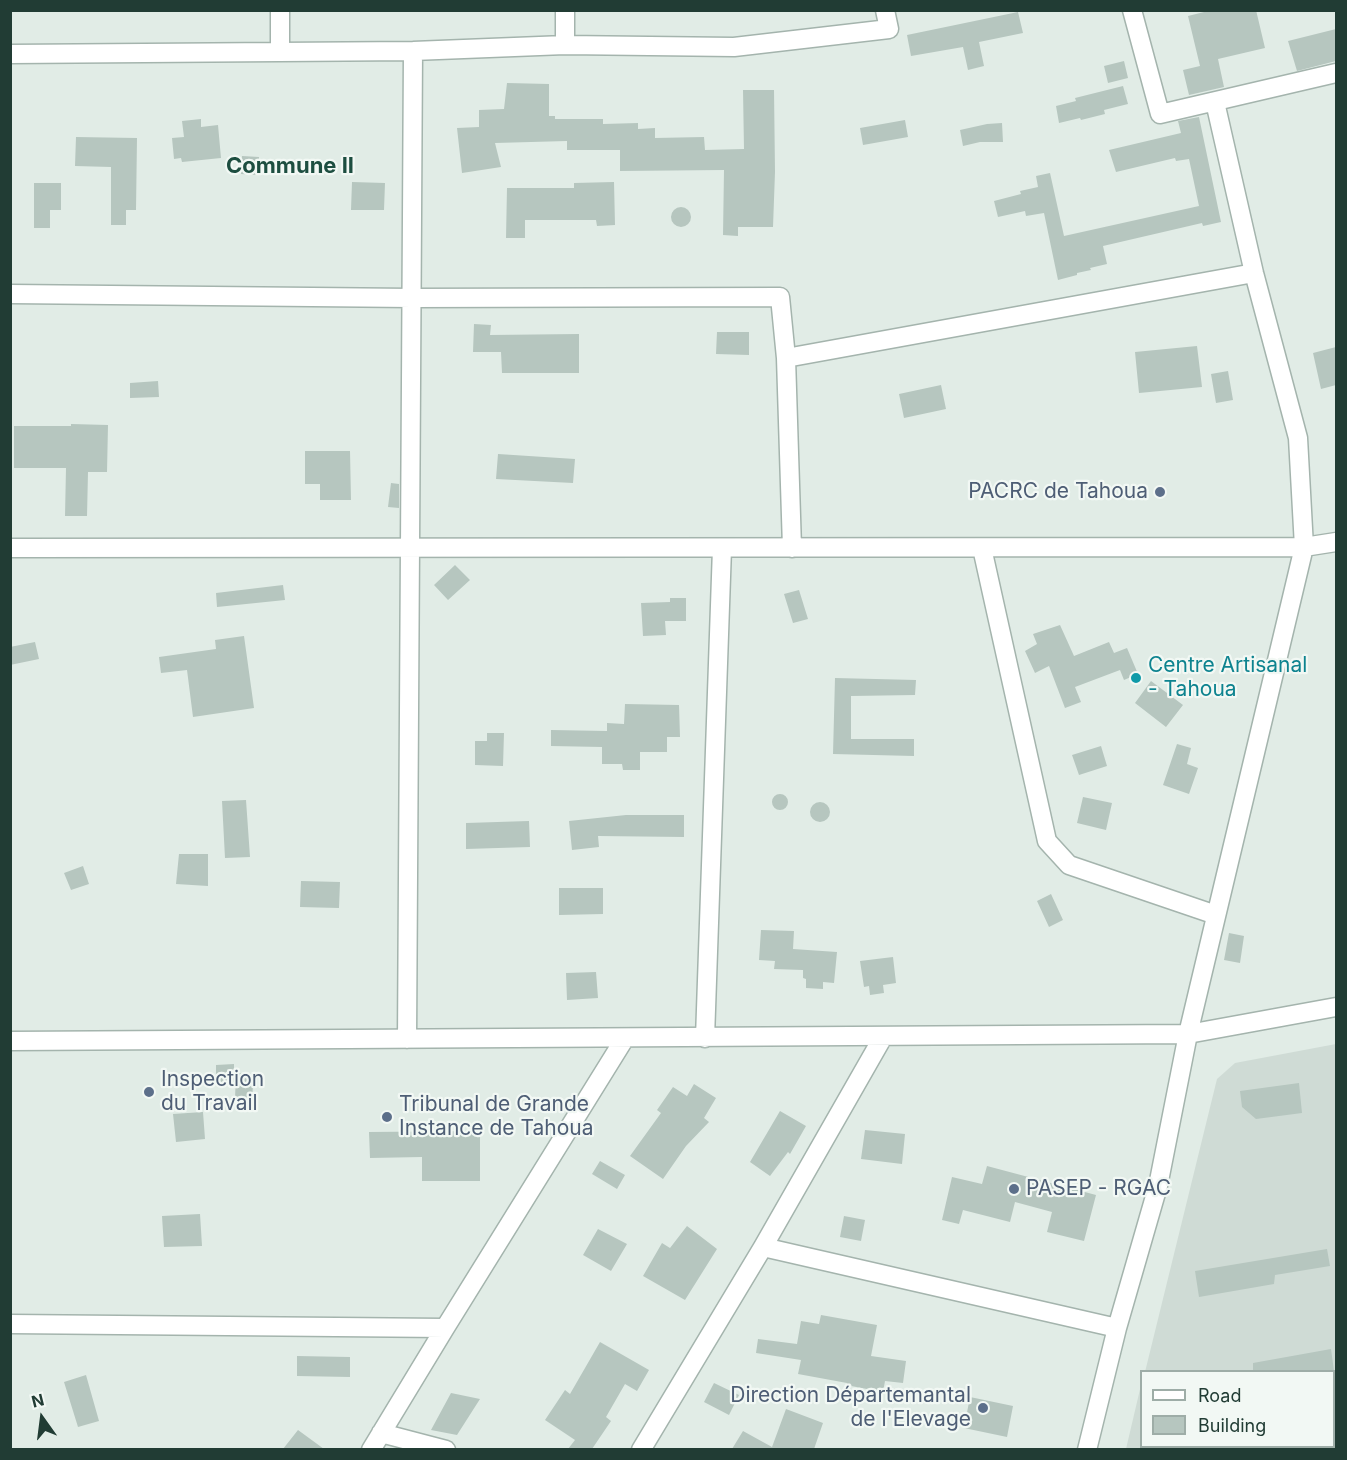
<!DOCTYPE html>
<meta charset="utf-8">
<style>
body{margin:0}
#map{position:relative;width:1347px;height:1460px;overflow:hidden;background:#e1ece6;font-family:Inter,sans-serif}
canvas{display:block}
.frame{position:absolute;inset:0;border:12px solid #213c34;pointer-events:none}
.legend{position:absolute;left:1140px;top:1370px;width:195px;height:78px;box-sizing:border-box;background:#f2f8f4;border:2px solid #9eada7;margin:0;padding:8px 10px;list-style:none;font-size:18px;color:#213c34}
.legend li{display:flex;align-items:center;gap:12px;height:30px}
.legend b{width:30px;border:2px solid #9eada7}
.north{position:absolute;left:12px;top:1388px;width:60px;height:60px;-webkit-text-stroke:4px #f2f8f4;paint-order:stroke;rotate:346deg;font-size:16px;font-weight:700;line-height:24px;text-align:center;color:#213c34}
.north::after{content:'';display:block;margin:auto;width:21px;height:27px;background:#213c34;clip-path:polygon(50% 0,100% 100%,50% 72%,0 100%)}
</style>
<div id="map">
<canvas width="1347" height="1460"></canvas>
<div class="frame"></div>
<ul class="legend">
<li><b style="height:8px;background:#fff"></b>Road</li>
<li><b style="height:16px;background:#b6c6bf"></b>Building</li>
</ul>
<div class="north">N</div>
</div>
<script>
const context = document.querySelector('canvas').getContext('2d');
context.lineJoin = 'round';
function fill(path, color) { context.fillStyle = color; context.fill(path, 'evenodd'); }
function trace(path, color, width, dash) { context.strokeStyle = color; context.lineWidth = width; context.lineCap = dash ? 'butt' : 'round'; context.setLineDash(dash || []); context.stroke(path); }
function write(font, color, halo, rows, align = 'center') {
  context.font = font + ' Inter,sans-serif'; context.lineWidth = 4.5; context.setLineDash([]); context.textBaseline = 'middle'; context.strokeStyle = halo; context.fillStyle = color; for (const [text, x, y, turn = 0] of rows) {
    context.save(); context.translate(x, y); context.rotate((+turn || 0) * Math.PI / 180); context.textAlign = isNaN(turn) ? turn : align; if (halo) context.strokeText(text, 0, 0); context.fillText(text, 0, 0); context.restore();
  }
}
const built = new Path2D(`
 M1336,1044V1421H1334V1372H1145L1217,1079L1235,1063Z
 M1141,1385L1142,1446L1210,1447L1196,1450L1126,1449Z`);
const building = new Path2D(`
 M1212,10H1256L1265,48L1218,59L1224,87L1189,95L1183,70L1200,66L1188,16Z
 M1018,12L1023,33L979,42L984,66L968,70L963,47L911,56L907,35Z
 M1336,29V61L1297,71L1288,41Z
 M1124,61L1128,78L1108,83L1104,66Z
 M507,83L549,84V116H555V119H603V124L638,123V129L655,128V138L704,137L705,150L744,149L743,90H774L775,172L773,227H738V236L723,235L724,170L620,171V150H567V141L495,143L501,167L462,173L457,128L479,127V110L504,109Z
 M1123,86L1128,104L1104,110L1105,114L1081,120L1080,118L1059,123L1056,106L1076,101L1075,98Z
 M1199,117L1221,222L1203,226L1202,223L1103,246L1107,264L1090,268L1091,270L1077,273V275L1058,280L1044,213L1026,216L1025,211L998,217L994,201L1021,194L1020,191L1038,187L1036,176L1050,173L1064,236L1199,206L1189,159L1176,161L1175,158L1116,172L1109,150L1181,133L1178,121Z
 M201,119V127L218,125L221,158L182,162L181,158L174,159L172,138L184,137L182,121Z
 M905,120L908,137L863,145L860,128Z
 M1002,123L1003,142H980L963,146L960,130L987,124Z
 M76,137L137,138L136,210H126V225H111V167L75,166Z
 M242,156L259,157L258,175L241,174Z
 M352,182L385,183L384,210H351Z
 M614,182L615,225L597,226L596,220H525V238H506L507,188H574V183Z
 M34,183H61V210H50V228H34Z
 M671 217a10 10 0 1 1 20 0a10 10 0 1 1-20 0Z
 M474,324L491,325L490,335L579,334V373H502L501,352H473Z
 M717,332H749V355L716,354Z
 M1197,346L1202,387L1139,393L1135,352Z
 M1336,347V385L1321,389L1313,353Z
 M1228,371L1233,400L1216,403L1211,374Z
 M158,381L159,397L130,398V383Z
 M941,385L946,409L904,418L899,394Z
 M71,424L108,425L107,472H88L87,516H65L66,468H14V426H71Z
 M305,451H350L351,500H320V484H305Z
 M498,454L575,459L573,483L496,479Z
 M391,483L399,484V508L388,507Z
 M455,565L470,580L448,600L434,585Z
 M283,585L285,600L217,607L216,593Z
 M799,590L808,619L793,623L784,594Z
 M670,598H686V621H665L666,635L643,636L641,603L670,602Z
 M1060,625L1074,656L1109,642L1114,653L1127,648L1138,674L1124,680L1120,670L1075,687L1081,702L1065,708L1049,666L1035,673L1025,651L1037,644L1033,634Z
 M244,636L254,708L193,717L187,670L161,673L159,657L216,649L215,640Z
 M35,642L39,659L10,665V647Z
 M835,678L916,680L915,695L851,696V739H914V756L833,754Z
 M1151,681L1183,705L1166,727L1135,703Z
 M625,704L679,705L680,737H667V752H640V770H623L622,764H602V747L551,746V730L607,731V723L624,724Z
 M487,733H504L503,766L475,765V741H487Z
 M1177,744L1191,748L1187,764L1198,768L1189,794L1163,785Z
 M1101,746L1107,766L1079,775L1072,755Z
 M772 802a8 8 0 1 1 16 0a8 8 0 1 1-16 0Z
 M1083,797L1112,803L1106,830L1077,823Z
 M246,800L250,857L225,858L222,801Z
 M810 812a10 10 0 1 1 20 0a10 10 0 1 1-20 0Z
 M626,815H684V837L598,836L599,847L572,850L569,821Z
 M529,821L530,847L466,849V823Z
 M179,854H208V886L176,884Z
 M83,866L89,884L71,890L64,873Z
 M301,881L340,882L339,908L300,907Z
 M559,888H603V914L559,915Z
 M1051,894L1063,920L1049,927L1037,901Z
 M761,930L794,931L793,949L837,952L834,983L823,982V989L806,988V979L803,978V970L774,969L775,961L759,960Z
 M1229,933L1244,936L1240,963L1224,960Z
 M893,957L896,983L883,985L884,993L870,995L869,986L864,987L860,961Z
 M596,972L598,998L567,1000L566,973Z
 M234,1064V1084L216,1085V1065Z
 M236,1073L254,1074L252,1098H235Z
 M1299,1083L1302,1113L1256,1119L1242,1107L1240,1091Z
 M694,1084L716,1098L704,1118L709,1122L686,1146L663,1179L630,1156L661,1113L657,1110L673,1087L687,1096Z
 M780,1111L806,1126L790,1154L788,1152L770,1176L750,1162Z
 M203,1112L205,1139L176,1142L173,1114Z
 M865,1130L905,1134L902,1164L861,1159Z
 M480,1131V1181H422V1157L370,1158L369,1132Z
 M600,1161L625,1175L617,1189L592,1174Z
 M987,1166L1096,1195L1084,1241L1047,1232L1052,1212L1015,1202L1010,1222L963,1210L959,1224L942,1220L952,1177L982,1184Z
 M200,1214L202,1246L164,1247L162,1216Z
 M844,1216L865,1220L861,1241L840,1237Z
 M687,1226L717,1249L685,1300L643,1276L662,1243L670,1248Z
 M598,1229L627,1244L611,1271L583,1255Z
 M1327,1249L1330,1266L1275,1275L1274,1284L1199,1297L1195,1271Z
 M821,1315L877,1325L871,1356L906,1361L903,1383L885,1381L883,1392L846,1385L847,1383L798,1374L801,1360L756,1353L758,1339L797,1344L801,1321L819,1324Z
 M600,1342L649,1370L637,1391L625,1384L606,1417L611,1421L592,1449H568L575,1440L545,1420L565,1390L570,1394Z
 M1331,1349L1334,1371H1253V1363Z
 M297,1356L350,1357V1377L297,1376Z
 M86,1375L99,1421L78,1427L64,1382Z
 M714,1383L739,1395L729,1415L704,1402Z
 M451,1393L480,1399L457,1435L431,1430Z
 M970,1397L1013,1406L1007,1437L964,1428Z
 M786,1409L823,1423L814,1449H732L743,1431L772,1447Z
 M298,1430L324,1449H283Z`);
const minor = new Path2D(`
 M565,10V45
 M1132,10L1160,114L1336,73
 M280,52V10
 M10,54L413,51L565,45L734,47L889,29L885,10
 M10,294L412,298L780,297L786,358L792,548
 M786,358L1254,273
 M10,548L1304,547L1336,542
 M982,548L1047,841L1069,865L1216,915
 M705,1038L722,548
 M407,1039L413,51
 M10,1041L1188,1034L1336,1007
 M763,1247L1117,1328
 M10,1324L445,1328
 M381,1433L446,1450
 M371,1450L445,1328L625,1038
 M641,1450L763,1247L883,1037
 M1087,1450L1117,1328L1158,1186L1188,1034L1304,547L1298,438L1254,273L1215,102`);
const markers = [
 [1160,492,6,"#5c6f8a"],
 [1136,678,6,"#0f9aa8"],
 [149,1092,6,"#5c6f8a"],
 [387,1117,6,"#5c6f8a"],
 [1014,1189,6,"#5c6f8a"],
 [983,1408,6,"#5c6f8a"]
];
const serviceNames = [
 ["PACRC de Tahoua",1148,492,"right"],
 ["Inspection",161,1080],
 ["du Travail",161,1104],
 ["Tribunal de Grande",399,1105],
 ["Instance de Tahoua",399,1129],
 ["PASEP - RGAC",1026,1189],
 ["Direction Départemantal",971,1396,"right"],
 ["de l'Elevage",971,1420,"right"]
];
const cultureNames = [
 ["Centre Artisanal",1148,666],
 ["- Tahoua",1148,690]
];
const neighbourhoodNames = [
 ["Commune II",290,166]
];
fill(built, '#cfdbd5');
fill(building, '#b6c6bf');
trace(minor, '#a4b4ad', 21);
trace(minor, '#fff', 18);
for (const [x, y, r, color] of markers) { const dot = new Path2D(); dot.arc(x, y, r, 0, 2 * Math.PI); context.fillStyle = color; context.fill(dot); trace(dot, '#f2f8f4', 2); }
write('21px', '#4e5e75', '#f2f8f4', serviceNames, 'left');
write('21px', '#0d838f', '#f2f8f4', cultureNames, 'left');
write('bold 22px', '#1d4e40', '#f2f8f4', neighbourhoodNames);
</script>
